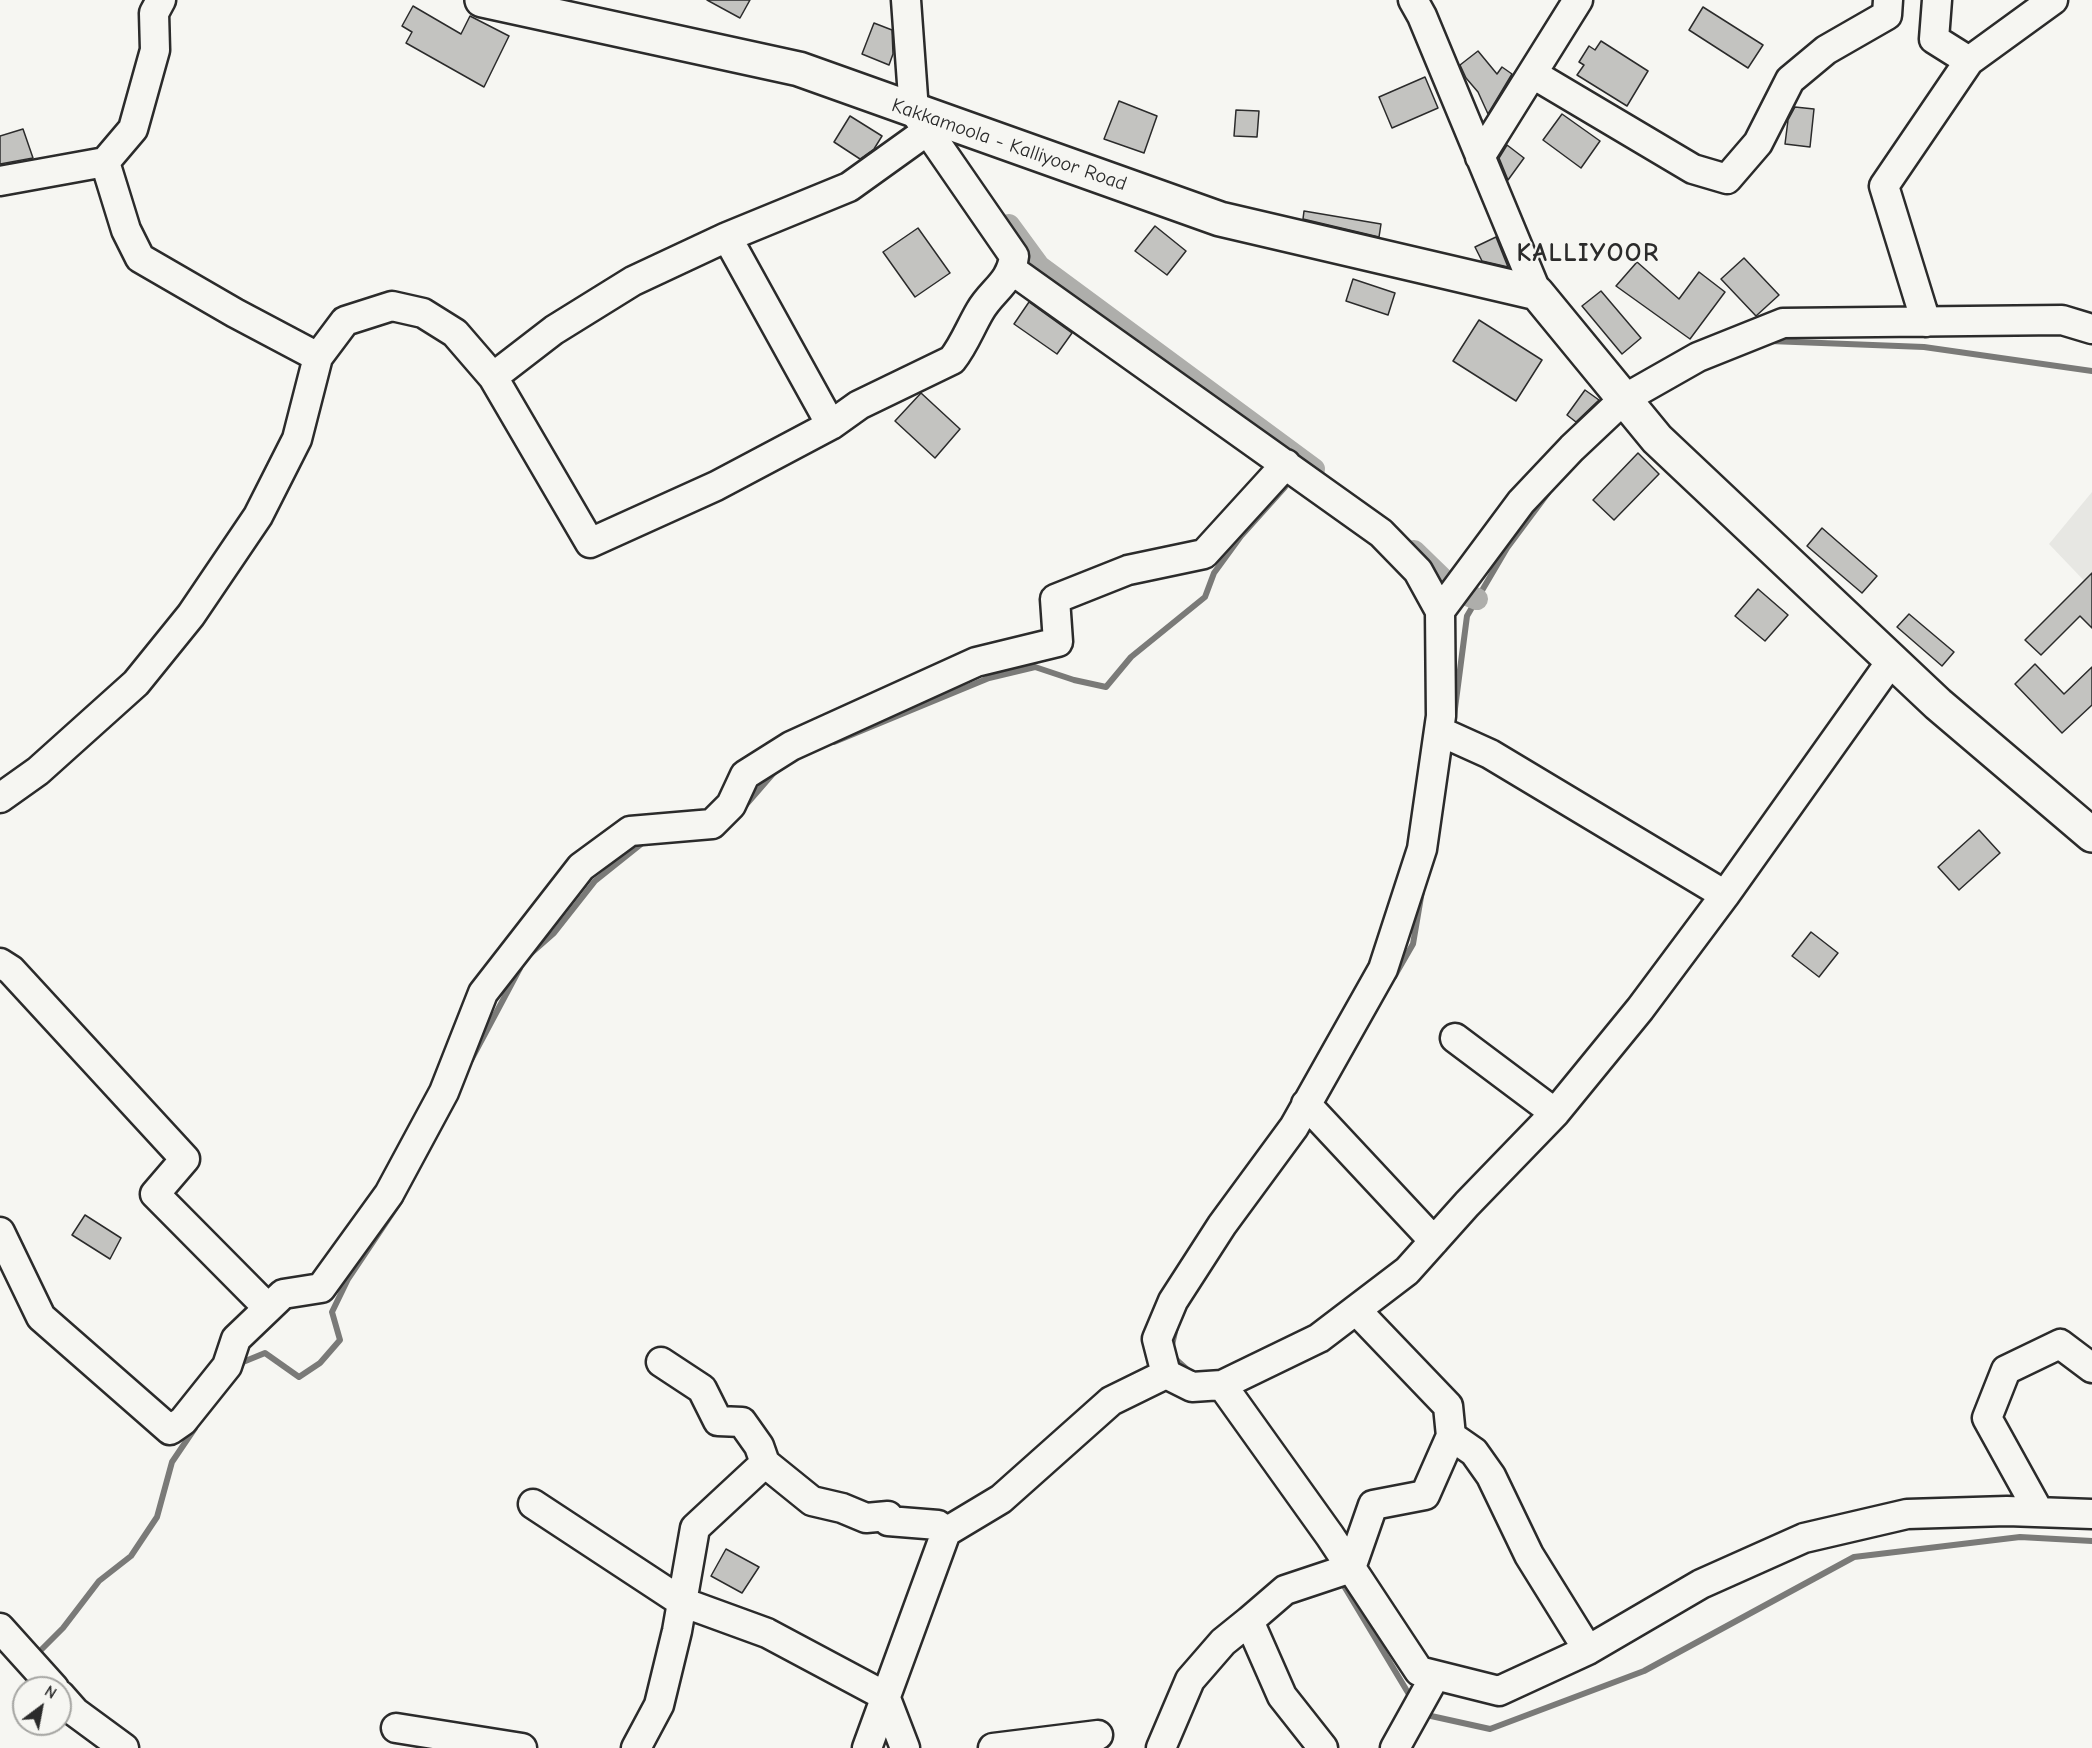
<!DOCTYPE html>
<style>
body{margin:0}
#map{position:relative;width:2092px;height:1748px;overflow:hidden;background:#f6f6f2;font-family:"Comic Neue",sans-serif}
canvas{display:block}
.north{position:absolute;left:12px;top:1676px;width:60px;height:60px;box-sizing:border-box;background:#f6f6f2;border:2px solid #a5a5a2;border-radius:50%;rotate:32deg;font-size:16px;font-weight:700;line-height:24px;text-align:center;color:#2b2b2b}
.north::after{content:'';display:block;margin:auto;width:21px;height:27px;background:#2b2b2b;clip-path:polygon(50% 0,100% 100%,50% 72%,0 100%)}
</style>
<div id="map">
<canvas width="2092" height="1748"></canvas>
<div class="north">N</div>
</div>
<script>
const context = document.querySelector('canvas').getContext('2d');
context.lineJoin = 'round';
function fill(path, color) { context.fillStyle = color; context.fill(path, 'evenodd'); }
function trace(path, color, width, dash) { context.strokeStyle = color; context.lineWidth = width; context.lineCap = dash ? 'butt' : 'round'; context.setLineDash(dash || []); context.stroke(path); }
function write(font, color, halo, rows, align = 'center') {
  context.font = font + ' "Comic Neue",sans-serif'; context.lineWidth = 4.5; context.setLineDash([]); context.textBaseline = 'middle'; context.strokeStyle = halo; context.fillStyle = color; for (const [text, x, y, turn = 0] of rows) {
    context.save(); context.translate(x, y); context.rotate((+turn || 0) * Math.PI / 180); context.textAlign = isNaN(turn) ? turn : align; if (halo) context.strokeText(text, 0, 0); context.fillText(text, 0, 0); context.restore();
  }
}
const built = new Path2D(`
 M2092,492V589L2049,544Z`);
const stream = new Path2D(`
 M1770,341L1924,347L2092,371
 M1454,716L1467,616L1507,548L1548,493
 M834,742L989,678L1035,667L1074,680L1106,687L1131,657L1205,597L1214,573L1241,536L1285,487
 M744,807L777,769
 M529,955L554,933L595,881L645,841
 M1394,977L1413,944L1422,891
 M471,1060L520,968
 M1176,1327L1170,1354L1191,1373
 M240,1367L243,1362L265,1353L299,1377L320,1363L340,1340L332,1312L348,1279L401,1200
 M1341,1581L1413,1701
 M36,1655L63,1628L99,1581L131,1556L157,1517L172,1462L195,1428
 M1422,1714L1490,1729L1644,1671L1854,1557L2020,1537L2092,1541`);
const canal = new Path2D(`
 M1009,225L1039,266L1314,469
 M1414,551L1447,583
 M1465,594L1477,599`);
const building = new Path2D(`
 M707,0H750L740,18Z
 M413,6L461,34L470,16L509,36L484,87L406,43L412,32L402,26Z
 M1703,7L1763,45L1748,68L1689,30Z
 M874,23L892,30L893,54L889,65L862,54Z
 M1601,41L1648,71L1627,106L1577,75L1584,65L1579,62L1589,46L1595,50Z
 M1478,51L1497,74L1502,67L1512,74L1488,114L1478,92L1466,78L1460,65Z
 M1425,77L1438,108L1392,128L1379,97Z
 M1119,101L1157,116L1144,153L1104,139Z
 M1795,107L1814,109L1810,147L1785,144L1788,120Z
 M1236,110L1259,111L1257,137L1234,136Z
 M1562,114L1600,141L1581,168L1543,140Z
 M850,116L882,136L874,149L860,159L834,142Z
 M23,129L33,158L0,164V136Z
 M1507,145L1524,158L1508,180L1499,158Z
 M1304,211L1381,224L1379,237L1303,219Z
 M1155,226L1186,251L1167,275L1135,251Z
 M918,228L950,273L915,297L883,252Z
 M1496,237L1508,267L1482,261L1475,247Z
 M1744,258L1779,295L1756,316L1721,279Z
 M1637,262L1679,299L1699,272L1725,292L1690,339L1616,286Z
 M1353,279L1395,293L1388,315L1346,301Z
 M1601,291L1641,338L1622,354L1582,306Z
 M1029,302L1072,333L1057,354L1014,324Z
 M1479,320L1542,360L1516,401L1453,361Z
 M1585,390L1599,400L1576,422L1567,415Z
 M921,393L960,429L935,458L895,421Z
 M1638,453L1659,474L1614,520L1593,500Z
 M1822,528L1877,576L1862,593L1807,546Z
 M2092,573V628L2080,616L2041,655L2025,640Z
 M1758,589L1788,615L1765,641L1735,616Z
 M1909,614L1954,652L1942,666L1897,627Z
 M2035,664L2064,694L2092,667V705L2062,733L2015,684Z
 M1979,830L2000,853L1959,890L1938,867Z
 M1811,932L1838,953L1819,977L1792,956Z
 M85,1215L121,1238L110,1259L72,1235Z
 M726,1549L759,1567L742,1593L711,1576Z`);
const minor = new Path2D(`
 M161,0L154,13L155,50L133,129L105,162L126,230L140,258L235,313L318,357L345,321L392,306L423,313L455,333L493,377L590,543L716,486L831,425L859,405L952,360C964,345 970,328 980,311C992,290 1011,283 1014,256L914,111L906,0
 M1413,0L1422,16L1537,293
 M1937,0L1934,39L1969,61
 M1533,74L1693,169L1727,179L1758,143L1790,80L1826,50L1887,15L1888,0
 M1480,157L1578,0
 M0,181L105,162
 M727,237L831,425
 M1012,270L1381,533L1418,571L1440,611L1441,716L1422,849L1383,969L1294,1127L1222,1225L1173,1301L1157,1339L1166,1374L1192,1387L1222,1385L1319,1338L1407,1271L1467,1204L1555,1113L1640,1009L1725,895L1892,660
 M1926,322L1884,186L1969,61L2053,0
 M493,377L554,330L633,281L727,237L849,187L927,131
 M1440,611L1521,502L1572,448L1624,399L1698,357L1783,323L2062,320L2092,329
 M1439,731L1490,754L1725,895
 M0,798L38,771L136,683L191,615L258,516L297,439L318,357
 M0,963L11,970L185,1159L155,1194L268,1308
 M1455,1038L1555,1113
 M1306,1104L1434,1241
 M0,1232L41,1317L170,1430L183,1421L227,1366L236,1339L283,1294L321,1288L389,1194L444,1092L483,993L581,867L630,831L712,824L731,805L745,775L791,746L976,662L1058,642L1055,599L1128,570L1204,554L1286,464
 M1356,1310L1448,1406L1451,1436L1474,1452L1491,1476L1529,1555L1588,1650
 M661,1362L702,1389L718,1421L742,1422L759,1446L765,1463L812,1501L842,1508L866,1518L888,1516V1521L938,1525L946,1532L867,1748
 M1222,1385L1330,1536L1419,1671L1499,1691L1588,1650L1701,1584L1804,1538L1907,1514L2007,1511L2092,1514
 M533,1504L682,1602L767,1633L885,1696L905,1748
 M2039,1512L1987,1418L2006,1370L2060,1344L2092,1368
 M946,1532L1001,1499L1111,1401L1166,1374
 M1249,1621L1285,1590L1351,1568L1373,1505L1425,1495L1451,1436
 M0,1628L54,1688
 M60,1695L75,1712L124,1748
 M396,1728L522,1748
 M636,1748L659,1705L677,1631L695,1528L765,1463
 M993,1748L1098,1735
 M1161,1748L1190,1680L1223,1642L1249,1621L1282,1696L1323,1748
 M1395,1748L1435,1676`);
const major = new Path2D(`
 M482,0L799,69L1220,219L1537,293L1657,439L1938,704L2092,835`);
const streetNames = [
 ["Kakkamoola - Kalliyoor Road",1009,145,19]
];
const districtNames = [
 ["KALLIYOOR",1588,254]
];
fill(built, '#e7e7e3');
trace(stream, '#7a7a78', 6);
trace(canal, '#aeaeab', 22);
fill(building, '#c3c3c0');
trace(building, '#2b2b2b', 1.5);
trace(minor, '#2b2b2b', 33);
trace(major, '#2b2b2b', 38);
trace(minor, '#f6f6f2', 28);
trace(major, '#f6f6f2', 33);
write('20px', '#2b2b2b', '#f6f6f2', streetNames);
context.letterSpacing = '1.5px';
write('bold 26px', '#2b2b2b', '#f6f6f2', districtNames);
context.letterSpacing = '0px';
</script>
